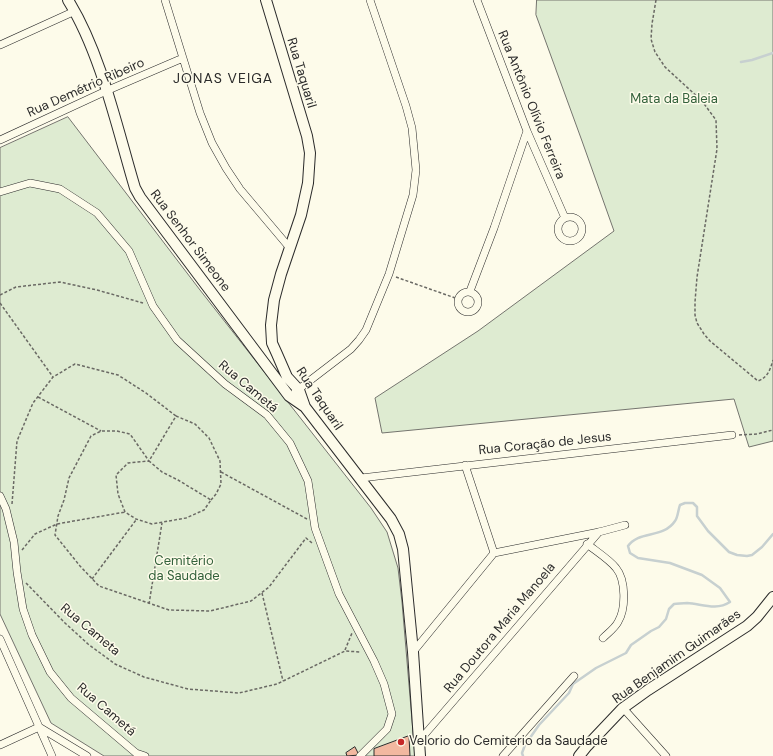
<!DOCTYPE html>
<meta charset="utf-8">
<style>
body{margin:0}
canvas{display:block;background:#fdfbea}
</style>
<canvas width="773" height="756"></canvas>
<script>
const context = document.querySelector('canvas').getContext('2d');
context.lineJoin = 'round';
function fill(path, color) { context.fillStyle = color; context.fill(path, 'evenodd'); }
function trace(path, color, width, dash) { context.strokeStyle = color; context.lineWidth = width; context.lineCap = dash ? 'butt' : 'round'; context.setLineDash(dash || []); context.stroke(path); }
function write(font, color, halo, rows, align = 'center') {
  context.font = font + ' "DM Sans",sans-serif'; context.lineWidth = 3; context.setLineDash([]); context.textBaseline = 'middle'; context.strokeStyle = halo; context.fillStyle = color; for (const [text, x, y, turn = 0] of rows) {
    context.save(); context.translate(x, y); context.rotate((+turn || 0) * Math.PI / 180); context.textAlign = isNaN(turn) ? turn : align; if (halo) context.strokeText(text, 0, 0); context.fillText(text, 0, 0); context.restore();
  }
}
const green = new Path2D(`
 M537,0H773V441L749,447L734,399L382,433L375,398L478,331L614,231L582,141L536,15Z
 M68,117L200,290L371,508L387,532L398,568L402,602L415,756H104L51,723L0,614V148Z`);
const stream = new Path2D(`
 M741,62L752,60L773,53
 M523,756L522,753L525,745L539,725L569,693L573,684L596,668L626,653L631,645L651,631L659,627L666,619L669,609L674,604C678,604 682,603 687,603C702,604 716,611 730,602L720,588L702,575L670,563L638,558L630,553L628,546C639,530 663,539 675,521C678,517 678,510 680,505L685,503H693L697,507V516L708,531L729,552L737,555L747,556L752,555L762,547L773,534`);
const building = new Path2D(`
 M409,736L410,756H374V749Z
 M355,747L359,755L347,756L346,753Z`);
const path = new Path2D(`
 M656,0L652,24L651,39L655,52L665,67L702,101L716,120L717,149L697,277L695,302V315L697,323L704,334L710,341L758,381C768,377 770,370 773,360
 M396,277L458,299
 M0,295L16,287L60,282L97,290L143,303
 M0,303L53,377
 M38,397L101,431
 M739,435L757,434L773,430
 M221,472L307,519
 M211,500L216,494L221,484L220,461L209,438L195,424L176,416L149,461L162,472L178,480L211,500L204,510L186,518L152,524L136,519L125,512L118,494L116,475L128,463L149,461L130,434L117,431H101L91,436L69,478L64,500L58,516L55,535L80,566L99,586L169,610L210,611L251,601L269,587L306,538L312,543
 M12,504L17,441L33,403L53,377L75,364L118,375L146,393L176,416
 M22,550L35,534L57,524L125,512
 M92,579L136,520
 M26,583L65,623L88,644L115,664L144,677L188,689L239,693L277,684L345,651L361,652
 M262,593L283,681
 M149,604L162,523
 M345,650L352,633`);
const street = new Path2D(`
 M165,0L200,113L212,143L226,168L240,189L289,247
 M477,0L527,131L565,218
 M0,45L75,11
 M0,140L106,91L183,58
 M0,192L30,183L60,189L97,213L129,251L153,306L177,340L225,384L267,415L290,443L308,481L315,528L339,594L374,661L384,684L392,714L387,729L360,756
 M558 229a12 12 0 1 1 24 0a12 12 0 1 1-24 0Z
 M470,291L494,228L527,131
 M458 302a10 10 0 1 1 20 0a10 10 0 1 1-20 0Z
 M295,392L351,349L359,340L366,330L389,274L413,195L416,170L412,128L406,106L370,0
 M465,465L494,553
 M361,478L732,435
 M0,496L6,509L14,542L17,572L23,609L32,635L50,672L71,698L136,753L145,756
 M587,544C596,551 610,560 616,568C626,580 626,609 618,622C615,628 608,633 603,638
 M0,639L52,756
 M413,652L494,553L599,532L625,525
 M623,708L666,756
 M419,741L599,532
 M0,745L39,727L87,756
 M503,756L574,676`);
const secondary = new Path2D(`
 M68,0C101,53 117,128 135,188L140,197L289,396L305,407
 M266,0L307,136L310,153L308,183L301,215L281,274L274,300L271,325L272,343L277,354L287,377L299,390L305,407L391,519L399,534L403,549L413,652L420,756
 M579,756L587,746L623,708L648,690L747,626L757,617L773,597`);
const markers = [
 [401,742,4,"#c62828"]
];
const streetNames = [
 ["Rua Taquaril",301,73,73],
 ["Rua Demétrio Ribeiro",86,88,-24],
 ["Rua Antônio Olívio Ferreira",531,105,68],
 ["Rua Senhor Simeone",190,241,53],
 ["Rua Cametá",248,387,40],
 ["Rua Taquaril",319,399,56],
 ["Rua Coração de Jesus",545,444,-6],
 ["Rua Doutora Maria Manoela",500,628,-50],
 ["Rua Cameta",90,630,40],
 ["Rua Benjamim Guimarães",677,657,-35],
 ["Rua Cametá",106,710,41]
];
const parkNames = [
 ["Mata da Baleia",674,100],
 ["Cemitério",184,562],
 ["da Saudade",184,577]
];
const poiNames = [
 ["Velorio do Cemiterio da Saudade",409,742]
];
const neighbourhoodNames = [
 ["JONAS VEIGA",223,79]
];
fill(green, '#deebd1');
trace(green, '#74746e', 1);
trace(stream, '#c7d0d0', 2.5);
fill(building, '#f2b8a0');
trace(building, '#2b2b2b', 1);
trace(street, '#2b2b2b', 8);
trace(secondary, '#2b2b2b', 12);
trace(path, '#6a6964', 1.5, [3, 2]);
trace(street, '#fdfbea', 7);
trace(secondary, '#fdfbea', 10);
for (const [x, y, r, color] of markers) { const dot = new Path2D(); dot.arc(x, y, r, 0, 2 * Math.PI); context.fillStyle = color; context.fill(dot); trace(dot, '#fdfbea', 1.5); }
write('13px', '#2b2b2b', '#fdfbea', streetNames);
write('13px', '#34623c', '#fdfbea', parkNames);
write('13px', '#2b2b2b', '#fdfbea', poiNames, 'left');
context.letterSpacing = '1px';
write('14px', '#2b2b2b', '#fdfbea', neighbourhoodNames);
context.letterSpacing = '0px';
</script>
